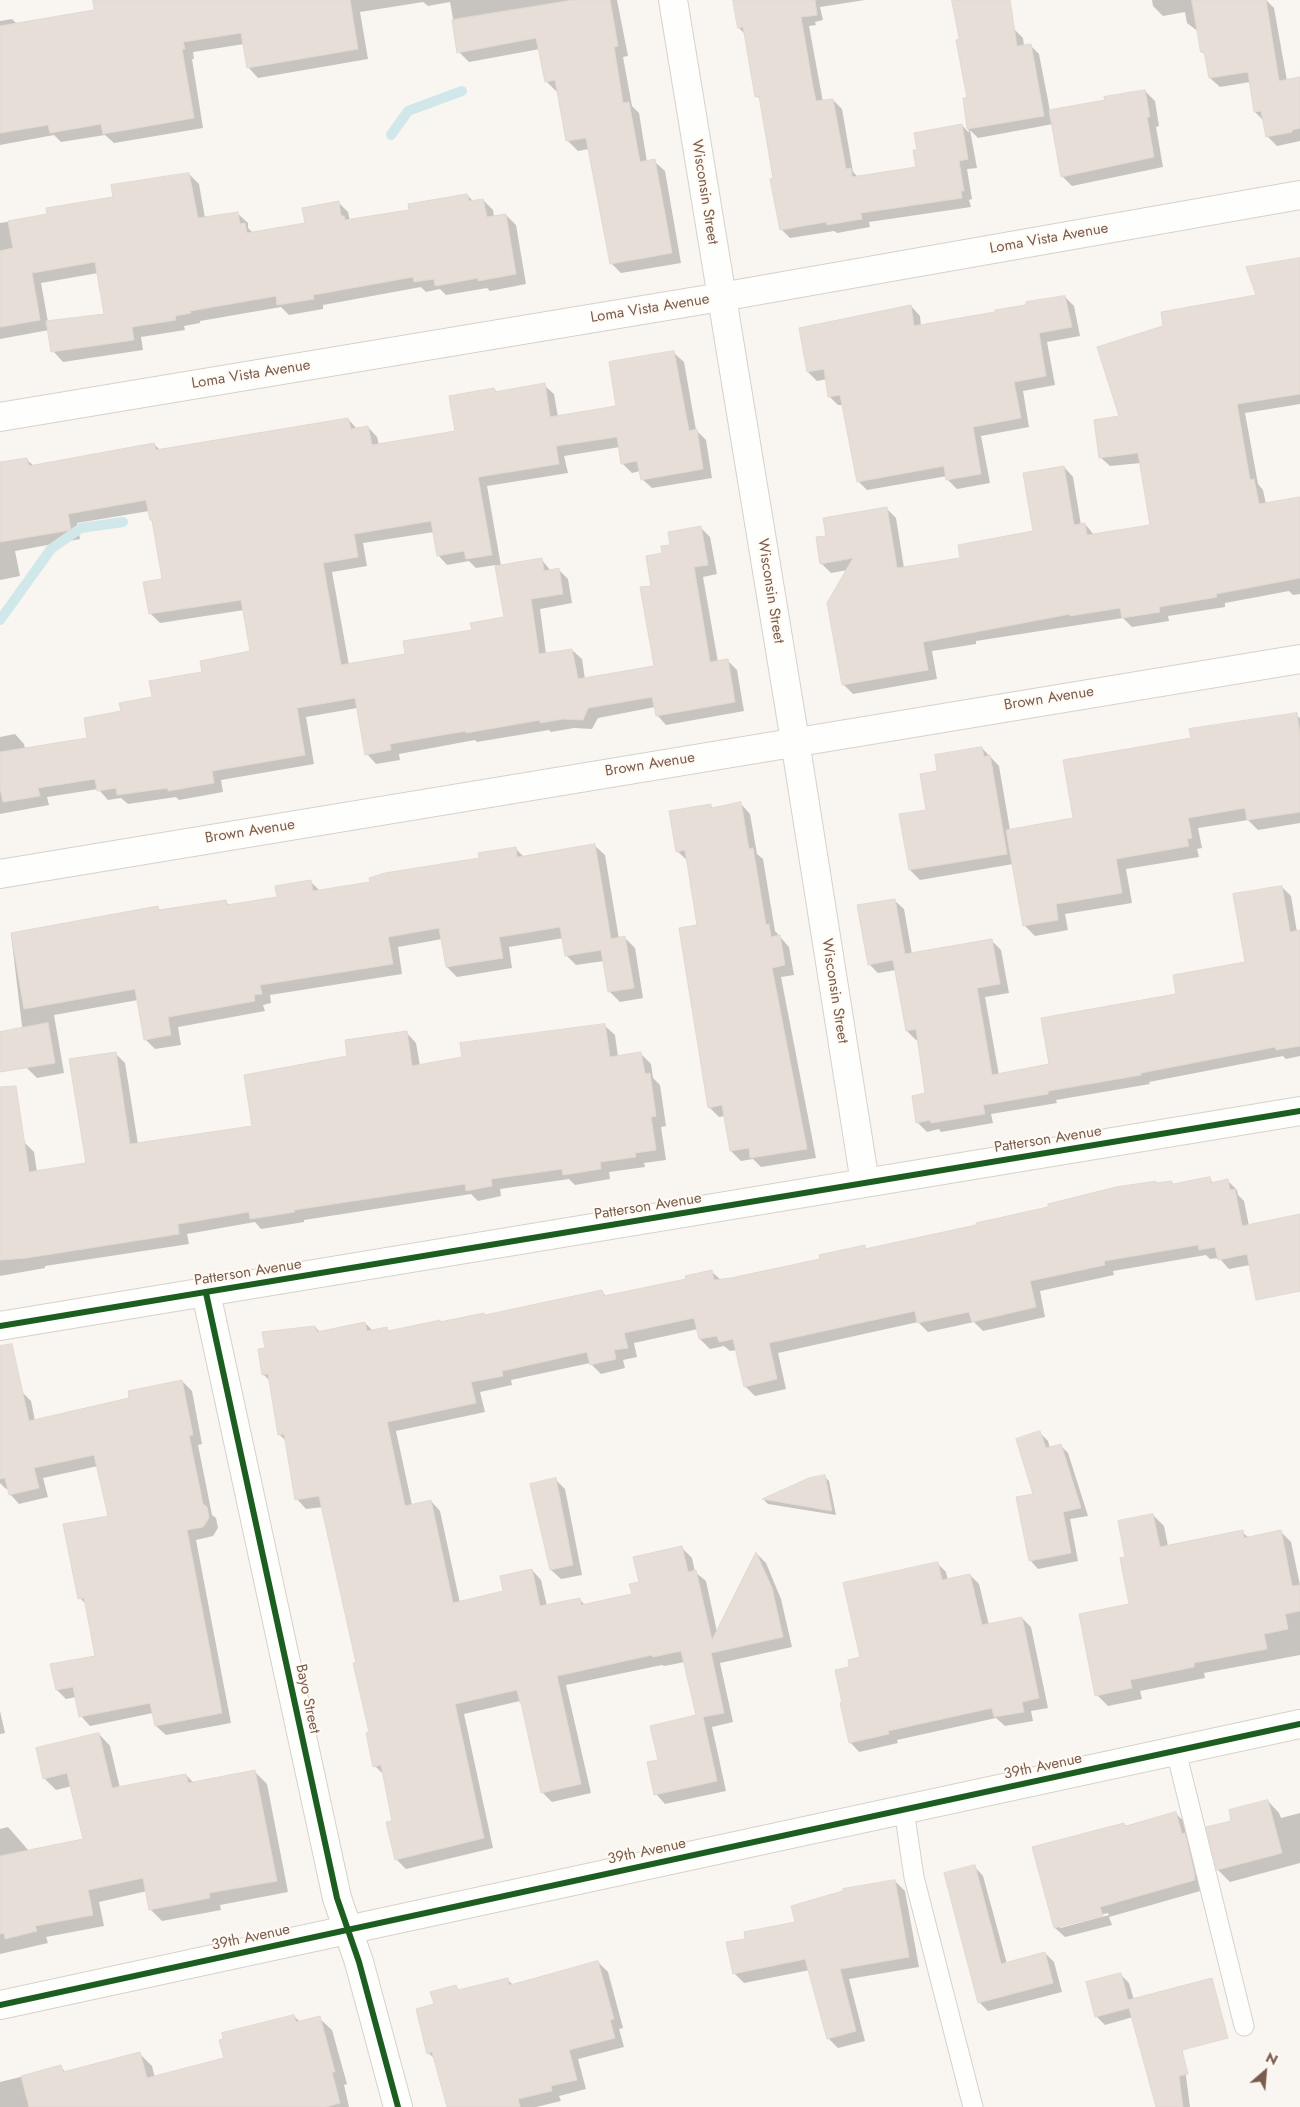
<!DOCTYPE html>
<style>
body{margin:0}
#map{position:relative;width:1300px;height:2107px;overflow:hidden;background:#f9f5f0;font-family:Jost,sans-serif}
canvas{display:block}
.north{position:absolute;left:1240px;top:2047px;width:50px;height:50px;-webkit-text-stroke:4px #fffaf3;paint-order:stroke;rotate:27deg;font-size:14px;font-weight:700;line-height:20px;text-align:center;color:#7a5c4d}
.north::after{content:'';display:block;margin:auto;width:18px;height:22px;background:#7a5c4d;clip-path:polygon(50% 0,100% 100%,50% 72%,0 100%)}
</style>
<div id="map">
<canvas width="1300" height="2107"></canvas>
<div class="north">N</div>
</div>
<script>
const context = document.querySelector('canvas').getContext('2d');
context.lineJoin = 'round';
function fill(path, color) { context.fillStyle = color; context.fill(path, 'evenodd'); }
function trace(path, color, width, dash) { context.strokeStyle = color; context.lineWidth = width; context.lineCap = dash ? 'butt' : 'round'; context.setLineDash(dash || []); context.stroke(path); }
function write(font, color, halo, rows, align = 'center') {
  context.font = font + ' Jost,sans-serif'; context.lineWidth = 4; context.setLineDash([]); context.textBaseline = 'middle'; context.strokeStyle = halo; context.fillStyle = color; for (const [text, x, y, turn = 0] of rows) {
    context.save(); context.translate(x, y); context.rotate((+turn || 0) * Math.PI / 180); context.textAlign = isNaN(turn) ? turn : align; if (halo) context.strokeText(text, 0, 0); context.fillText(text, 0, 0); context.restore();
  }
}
const shadow = new Path2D(`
 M121,0H617L628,56L623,57L632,106L639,113L647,162L654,161L665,171L681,263L621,273L611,263L589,149L578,151L567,140L558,91H556L546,81L540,49L469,62L459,52L450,2L428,6L423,2L360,12L368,59L258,78L248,67L244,44L193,52L194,59H192L203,128L114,143L105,135L61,142L54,135L0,145V21L12,19L17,24L96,11Z
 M735,0H865L820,7L823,20L815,22L816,25L809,26L823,102L833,100L842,109L853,172L858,177L917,168L962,125L969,133L964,99H969L953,0H1003L1014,29L1023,38L1024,46L1030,45L1039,54L1050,111L1107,101L1145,91L1155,101L1159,126L1156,127L1163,167L1072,186L1062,176L1053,124L978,138L970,130L977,168L967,169L972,199L969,200L971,207L869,222L870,227L837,233L834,231L790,238L781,229L761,100L757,96L746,35L739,28Z
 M1152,0H1266L1274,8L1287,81L1300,78V141L1277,146L1267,136L1264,121L1255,112L1250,82L1220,87L1210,78L1206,56L1202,51L1199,32L1187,23L1185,12L1163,16L1153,6Z
 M189,174L199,184L205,218L237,213L248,223V228L253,233L306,224L338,202L348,212L350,221L410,211L467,195L473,201L483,200L493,210L494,217L506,215L516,225L526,284L490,291L487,288L446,295L440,289L426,292L421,287L323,305V309L289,315L281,307L200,321V323L184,326L185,330L141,337L143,350L63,362L53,351L49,330L0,339V223L48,215L115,198ZM98,273L105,315L48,322L41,283Z
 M1300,259V404L1245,413L1258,484L1263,490L1266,504L1300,498V594L1293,595L1289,591L1225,603V607L1168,616L1169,621L1132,627L1123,618L976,641V644L932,651L937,679L853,694L843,684L848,570L831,573L821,563L828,537L886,508L896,518L904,568L962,559L1035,532L1064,467L1073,477L1081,525L1085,524L1094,535L1152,526L1141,463L1110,466L1100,457L1121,417Z
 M1065,297L1074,306L1080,336L1047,342L1055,385L1023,391L1029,427L981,436L990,483L957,489L948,480L947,476L867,490L858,481L843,405H838L829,396L827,379L817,381L808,372L911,306L920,316L921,326L996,313Z
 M674,353L684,362L696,430L706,440L712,478L652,488L642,479L640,471L632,473L622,463L620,447L564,456L568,473L487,486L501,566L541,559L551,571L558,569L568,579L572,603L540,609L546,654L572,650L582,659L585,679L655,668L652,587L664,554L671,546L701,528L710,537L717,574L703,577L718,662L727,660L737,670L744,711L666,725L657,715L655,707L598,718L592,729L574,728L551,732L549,730L477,742L475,740L399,754L400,760L376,764L367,754L357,708L306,717L314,764L221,780L223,792L179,800L176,797L128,804L121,798L108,800L98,789L47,797L49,805L0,814V737L15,734L24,744L25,749L89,739L122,712L251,652L244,610L160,623L150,613L163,580L154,523L151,520L149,511L77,523L80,539L15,551L20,576L0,580V464L26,459L34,466L154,444L160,450L348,419L357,429L368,427L377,437L379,445L456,432L494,389L497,392L544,385L554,394L558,417L617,407ZM434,532L438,555L447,565L469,561L476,568L496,565L505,618L406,655L349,665L332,572L367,566L363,543Z
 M1296,715L1300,718V823L1258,830L1248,820L1198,828L1202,848L1197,849L1199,857L1126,869L1132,903L1065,914L1068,930L1035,936L1024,925L1013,864L920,880L910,870L939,772L982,748L999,766L1010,830L1075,819L1192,739Z
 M741,804L750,814L757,854L763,859L775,931L789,947L794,975L781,977L816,1158L761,1167L753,1159L741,1161L731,1151L725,1116L719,1117L709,1107L699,926L688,861L677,851L710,806L713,808Z
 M594,845L605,855L619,939L625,938L635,948L643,998L620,1002L610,992L604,961L576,965L566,955L564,938L509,947L512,968L457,977L447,967L442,939L398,947L402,974L270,995L271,1003L263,1005L265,1011L178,1027L181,1045L155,1049L145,1039L138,1000L54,1015L64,1073L37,1078L27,1068L11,934L158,908L161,911L225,901L230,906L278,898L310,881L320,891L372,883L480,859L515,848L524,857Z
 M1282,887L1291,896L1297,932L1300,931V1056L1286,1059L1283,1056L1149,1082L1150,1084L1056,1100L1057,1103L991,1114L993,1123L941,1132L939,1129L927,1132L918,1123L927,1094L919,1039L916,1040L907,1031L896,970L878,973L869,964L894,900L904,909L912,954L992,941L1001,950L1009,993L985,997L999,1075L1051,1065L1177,995L1247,963Z
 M604,1025L615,1035L618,1057L641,1054L651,1064L653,1078L660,1085L666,1126L661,1127L666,1160L644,1163L645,1167L609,1172L610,1179L575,1185L569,1179L500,1189L501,1196L478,1201L471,1194L304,1220V1222L261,1229L255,1222L187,1234L189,1244L45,1266V1268L0,1276V1145L24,1142L34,1152L37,1172L87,1164L115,1053L125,1063L138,1144L253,1127L349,1057L406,1032L416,1043L420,1066L464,1058Z
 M1209,1179L1214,1183L1227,1180L1237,1190L1238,1195L1244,1201L1249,1226L1300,1215V1272L1250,1265L1229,1269L1219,1258L1210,1259L1206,1255L1113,1271L1114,1275L1040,1291L1045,1317L983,1331L974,1322L928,1332L918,1322L778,1353L786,1389L755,1396L745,1386L737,1350L730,1351L724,1346L710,1349L700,1339L698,1329L634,1343L637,1357L623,1360L625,1368L601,1374L590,1363L511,1380L512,1385L480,1392L485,1412L396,1431L412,1505L431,1501L440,1511L460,1603L505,1592L532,1570L541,1580L547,1606L579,1599L585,1605L633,1595L641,1583L682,1548L692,1558L695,1572L706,1581L717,1632L757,1554L766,1563L781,1599L792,1647L720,1663L733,1722L712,1727L726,1791L665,1804L656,1794L659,1761L697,1716L685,1662L664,1666L662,1665L566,1685L591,1793L552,1802L542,1792L523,1705L520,1701L464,1714L493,1848L406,1869L396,1859L394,1822L385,1776L375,1766L358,1664L323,1507L306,1509L297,1499L287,1442L279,1434L271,1382L263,1374L266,1349L315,1327L321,1333L365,1323L373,1331L386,1328L390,1332L440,1321L441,1323L486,1316L602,1292L607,1297L687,1280L712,1272L721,1280L821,1260L864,1247L867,1250L978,1226L1155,1182L1157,1184L1171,1182L1174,1185Z
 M182,1381L192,1391L202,1444L198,1445L212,1515L216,1518L218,1528L213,1536L196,1540L231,1723L166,1735L156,1726L153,1713L90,1726L81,1716L76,1697L66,1699L57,1690L96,1657L87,1605L80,1598L109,1517L98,1466L43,1478L48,1497L19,1504L10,1494L8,1488L6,1489L0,1483V1396L22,1392L31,1401L35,1421L130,1399Z
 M1040,1433L1048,1441L1050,1448L1060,1445L1068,1453L1088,1516L1070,1519L1078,1561L1038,1569L1030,1560Z
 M824,1476L829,1481L836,1515L768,1504L764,1500L809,1479Z
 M555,1479L565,1489L582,1575L561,1579L551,1570Z
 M1153,1515L1164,1526L1168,1546L1242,1532L1249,1538L1280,1531L1291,1542L1300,1585V1655L1204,1673L1205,1678L1140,1691L1142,1699L1108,1706L1097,1695L1130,1605L1126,1558Z
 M937,1563L946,1572L948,1580L970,1575L979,1584L989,1625L1022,1618L1031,1627L1048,1708L1031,1711L1033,1721L1005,1726L996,1718L897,1740L898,1743L859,1752L850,1742L844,1704L851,1668L861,1658Z
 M0,1711L5,1733L0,1734Z
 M99,1734L110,1746L120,1788L186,1775L194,1783L255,1772L267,1784L288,1892L220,1905L221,1910L162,1921L150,1909L147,1891L99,1902L104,1926L46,1937L48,1943L0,1954V1829L8,1827L29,1851L85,1840L72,1786L56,1790L44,1778Z
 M1268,1801L1279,1813L1281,1818L1300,1813V1863L1230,1882L1218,1870L1208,1828L1233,1822Z
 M1176,1814L1186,1823L1204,1890L1109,1917L1112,1925L1065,1937L1055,1928L1124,1824L1127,1826ZM1108,1913L1109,1915L1060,1928V1925Z
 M974,1866L983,1876L1007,1964L1045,1953L1054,1962L1062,1992L988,2011L979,2002Z
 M895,1881L905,1891L919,1967L849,1979L865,2041L838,2048L828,2038L810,1970L744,1983L734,1973L746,1940L797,1922Z
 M598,1962L608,1972L623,2028L619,2029L624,2047L578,2059L586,2089L559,2096L561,2101L536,2107H496L428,2053L435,2005L456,1987L460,1991L507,1979L513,1985Z
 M1120,1974L1129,1983L1134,2000L1176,1999L1190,2107H1157L1133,2017L1105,2025L1096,2016Z
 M294,2016L300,2022L319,2018L332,2030L347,2084L344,2085L349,2107H0V2082L61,2067L66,2073L139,2053L152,2066L155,2078L225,2059Z`);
const stream = new Path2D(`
 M391,135L408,111L462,91
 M0,620L51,549L81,528L123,522`);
const building = new Path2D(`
 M93,0H350L358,49L247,68L241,33L183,42L185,49H182L194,118L103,134L101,124L50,133L48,125L0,133V26L94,10Z
 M573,0H610L618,46L614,47L623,103L629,102L640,162L655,159L672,253L610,264L586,138L566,141L555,80L545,82L536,38L457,53L452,20Z
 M733,0H815L817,15L801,17L813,87L816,101L833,99L846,169L851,168L852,177L916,167L913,150H917L914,133L962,124L968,159L959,161L964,191H961L962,198L861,213L862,219L827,225L826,222L780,230L770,179L773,178L759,96L755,97L743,27L738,28Z
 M952,0H1010L1017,46L1031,44L1044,116L967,129L963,98H967L956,40L959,39Z
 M1192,0H1266L1279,81L1300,77V128L1292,130V132L1266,137L1261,111L1254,112L1248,72L1209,78L1204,52H1201Z
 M1145,90L1150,117H1147L1154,157L1061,177L1049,110L1105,100L1104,97Z
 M189,173L198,218L238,212L240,224L245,223L247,233L305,223L302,208L339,201L341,216H344L345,220L409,210L408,204L467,194L469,201L483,199L487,217L506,214L516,274L478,281V278L435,286L434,279L414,282L413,277L313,295L314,299L277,305L276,296L190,311L191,313L175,316L176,320L132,327L134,340L51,352L46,321L104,314L95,262L32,273L40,320L0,327V251L13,248L8,221L47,214L46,208L113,197L111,185Z
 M1300,258V394L1237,404L1250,480L1254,479L1259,504L1300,497V578L1216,594L1217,597L1159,607L1160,612L1122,618L1120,608L1070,616V614L923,642L928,670L842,685L827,603L853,558L820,564L816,537L826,536L823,518L887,507L897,568L960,558L958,545L1033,531L1023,473L1064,466L1074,525L1085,523L1087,535L1150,525L1138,453L1099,458L1094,420L1119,416L1097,347L1163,326L1161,312L1256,295L1246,267Z
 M1065,296L1072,327L1039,333L1046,376L1014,382L1021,418L973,427L981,474L946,480L944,466L857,482L840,395L828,397L824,369L807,372L799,328L911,305L914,326L995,312V310L1026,305V302Z
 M674,351L689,431L697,429L703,469L641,480L637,461L621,464L617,437L556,446L559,464L478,477L492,555L466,559L464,551L437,556L431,521L354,534L358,557L323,563L341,665L405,654L403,641L472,630L470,623L504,617L495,566L542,558L544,571L559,568L563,594L531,599L539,654L572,649L578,679L654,666L640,587L651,586L646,556L662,553L661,546L670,545L668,532L701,526L708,565L694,567L710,662L728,659L735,702L656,716L652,697L588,708L583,720L563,719L540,723V720L466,733V731L390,744L391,750L365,755L355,698L297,708L305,755L212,771L214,783L168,791V788L117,795L116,788L97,791L95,779L38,788L40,796L3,802L0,788V752L87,738L84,718L121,711L119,703L152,697L149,681L202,672L200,661L250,651L241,600L149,614L143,582L162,579L152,520H150L146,500L68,514L71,530L0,542V462L27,458L29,466L154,443L156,450L348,418L351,429L368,426L372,445L455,431L449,396L494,388L495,392L545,383L550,417L616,406L609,362Z
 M1297,713L1300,734V812L1247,820L1245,808L1188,818L1192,838L1187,839L1189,846L1116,859L1122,893L1056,904L1058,920L1023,926L1006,830L1073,818L1063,760L1191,738L1189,729Z
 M982,747L984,757L990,755L1007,854L909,870L899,814L926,810L920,774L937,771L935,755Z
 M741,802L749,849L753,848L766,925L769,924L771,937L780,935L785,965L772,968L807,1149L750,1158L749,1148L730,1151L722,1105L708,1108L679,928L697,925L685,850L676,852L669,811L711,804V808Z
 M595,844L611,939L625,936L634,988L608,992L601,950L565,956L560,927L499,937L503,958L446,967L439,928L388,937L393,964L260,985L262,994L254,995L255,1001L168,1017L171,1035L144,1040L135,989L24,1009L11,933L158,906L159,910L226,900L227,905L277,897L275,886L311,880L313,891L370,882L369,878L385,873L479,858L478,853L516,847L517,857Z
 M1282,886L1290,932L1300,930V1046L1276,1050L1275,1047L1141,1073V1075L1048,1091V1094L983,1105L985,1114L931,1123L930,1120L916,1123L912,1096L925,1093L916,1029L906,1031L893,960L868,965L857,905L895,899L905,954L992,939L1000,984L977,988L992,1075L1049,1064L1041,1018L1176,994L1173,975L1245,962L1233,894Z
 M48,1023L55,1063L0,1072V1032Z
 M605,1024L610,1057L641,1052L645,1074L650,1073L656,1116L651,1117L656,1150L635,1153L636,1157L600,1162L601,1169L563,1175L562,1169L491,1179L492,1186L466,1191L465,1184L294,1210L295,1212L250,1219L249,1212L178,1224L179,1234L26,1258L0,1260V1087L16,1086L29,1172L86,1163L69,1059L116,1052L130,1144L252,1126L244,1075L347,1056L345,1040L407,1031L412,1066L462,1057L460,1043Z
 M1210,1177L1211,1183L1228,1179L1230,1190L1235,1189L1242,1226L1300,1214V1291L1256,1300L1247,1254L1218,1260L1215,1247L1199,1250L1198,1245L1104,1261L1105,1265L1030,1281L1036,1307L972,1322L969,1312L917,1323L915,1311L769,1343L777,1379L744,1387L733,1339L719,1342L717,1336L699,1339L694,1318L624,1333L628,1348L614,1350L616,1359L590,1365L587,1352L502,1371L503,1376L471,1382L476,1403L387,1422L405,1506L431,1500L453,1603L503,1591L500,1576L532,1569L540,1606L580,1598L581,1605L632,1594L629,1584L639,1582L633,1557L682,1546L688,1572L696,1570L712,1640L756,1552L772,1588L783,1637L711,1653L724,1713L703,1717L717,1781L654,1795L647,1762L658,1760L650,1726L696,1715L681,1651L653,1657L652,1655L557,1676L581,1784L541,1793L521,1703H520L517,1690L455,1704L484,1838L395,1860L386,1822L392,1821L381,1765L373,1767L366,1733L369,1732L353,1663H356L319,1496L295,1500L284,1434L278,1435L268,1374L262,1375L258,1349L265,1348L262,1332L315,1326L317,1332L365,1322L367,1331L387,1327L388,1331L440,1320V1322L484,1313L485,1315L602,1290L604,1296L686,1279L685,1276L712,1270L714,1280L731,1278L820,1259L819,1255L865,1245V1249L976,1225V1223L1048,1207V1204L1116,1187L1156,1181V1183L1172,1181V1184Z
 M12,1344L29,1421L129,1398L128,1391L182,1380L193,1435L189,1436L203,1504L207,1507L209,1518L203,1527L187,1530L222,1713L155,1726L150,1703L79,1717L73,1687L56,1690L50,1664L95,1656L84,1598L78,1599L63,1524L108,1516L94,1455L34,1468L39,1488L9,1495L5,1478L0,1479V1346Z
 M1040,1431L1046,1448L1061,1444L1081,1508L1063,1512L1071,1553L1029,1561L1016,1497L1033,1494L1016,1439Z
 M825,1475L832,1511L762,1499L809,1478Z
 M556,1478L573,1565L550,1570L530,1484Z
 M1153,1514L1160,1547L1243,1530L1244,1538L1281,1530L1292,1586L1300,1585V1611L1285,1614L1288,1629L1264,1634L1267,1649L1194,1663V1667L1130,1680L1132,1688L1095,1696L1079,1614L1129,1604L1120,1558L1125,1557L1118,1521Z
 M938,1562L942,1580L970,1574L982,1625L1022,1617L1039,1698L1022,1702L1024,1712L994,1717L992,1708L888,1731L889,1734L849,1743L840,1703H842L835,1670L849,1667L848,1660L860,1657L843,1583Z
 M99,1733L112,1788L186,1774L188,1783L255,1770L277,1881L209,1893L210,1898L149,1910L143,1878L88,1890L93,1915L35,1926L37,1931L5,1939L4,1933L0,1934V1856L83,1839L67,1773L43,1779L36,1748Z
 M1268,1800L1282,1853L1217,1870L1206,1827L1231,1821L1229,1810Z
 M1176,1812L1182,1834L1185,1833L1195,1876L1194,1877L1195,1880L1100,1907L1103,1916L1054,1928L1032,1847L1124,1823L1125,1826Z
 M975,1865L1001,1964L1045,1952L1053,1983L978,2003L944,1873Z
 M895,1880L909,1957L840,1969L856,2031L827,2039L805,1959L733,1974L726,1942L745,1939L744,1932L795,1922L791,1906L843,1891V1889Z
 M598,1961L614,2019L610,2020L615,2038L569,2050L577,2080L551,2086L552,2091L518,2099L520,2107H447L432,2052L427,2054L416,2009L434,2004L430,1992L456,1985L458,1990L508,1978L509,1985Z
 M1121,1973L1128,2000L1212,1978L1228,2038L1182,2050L1188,2074L1179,2076L1183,2107H1156L1129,2008L1095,2017L1086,1982Z
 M294,2015L296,2022L320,2016L335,2072H332L340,2103L326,2107H29L21,2076L61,2065L63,2072L140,2052L147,2078L224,2058L219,2040L223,2039L222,2033Z`);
const service = new Path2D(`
 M1176,1751L1244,2026
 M904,1810L914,1877L973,2107`);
const minor = new Path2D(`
 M673,0L795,741L865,1183
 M0,417L721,297L1300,195
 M0,874L1300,659
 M206,1293L337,1898L359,1962L398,2107
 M0,1326L1300,1111
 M0,2005L1300,1724`);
const cycleway = new Path2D(`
 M206,1293L337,1898L359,1962L398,2107
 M0,1326L1300,1111
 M0,2005L1300,1724`);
const streetNames = [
 ["Wisconsin Street",704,192,81],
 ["Loma Vista Avenue",1049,239,-10],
 ["Loma Vista Avenue",650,309,-9],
 ["Loma Vista Avenue",251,375,-9],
 ["Wisconsin Street",770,591,81],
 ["Brown Avenue",1049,699,-9],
 ["Brown Avenue",650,765,-9],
 ["Brown Avenue",250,832,-9],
 ["Wisconsin Street",834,991,81],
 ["Patterson Avenue",1048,1140,-9],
 ["Patterson Avenue",648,1207,-9],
 ["Patterson Avenue",248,1273,-9],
 ["Bayo Street",307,1699,78],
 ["39th Avenue",1043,1767,-12],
 ["39th Avenue",647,1852,-12],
 ["39th Avenue",251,1938,-12]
];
fill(shadow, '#0003');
trace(stream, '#d0e8ea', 10);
fill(building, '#e6ded7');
trace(building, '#e2d8d2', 1);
trace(service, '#d7d1cb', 21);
trace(minor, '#d7d1cb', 30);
trace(service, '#fefefd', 19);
trace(minor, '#fefefd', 28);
trace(cycleway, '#1b5e20', 6);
write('15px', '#7a5c4d', '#fffaf3', streetNames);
</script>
